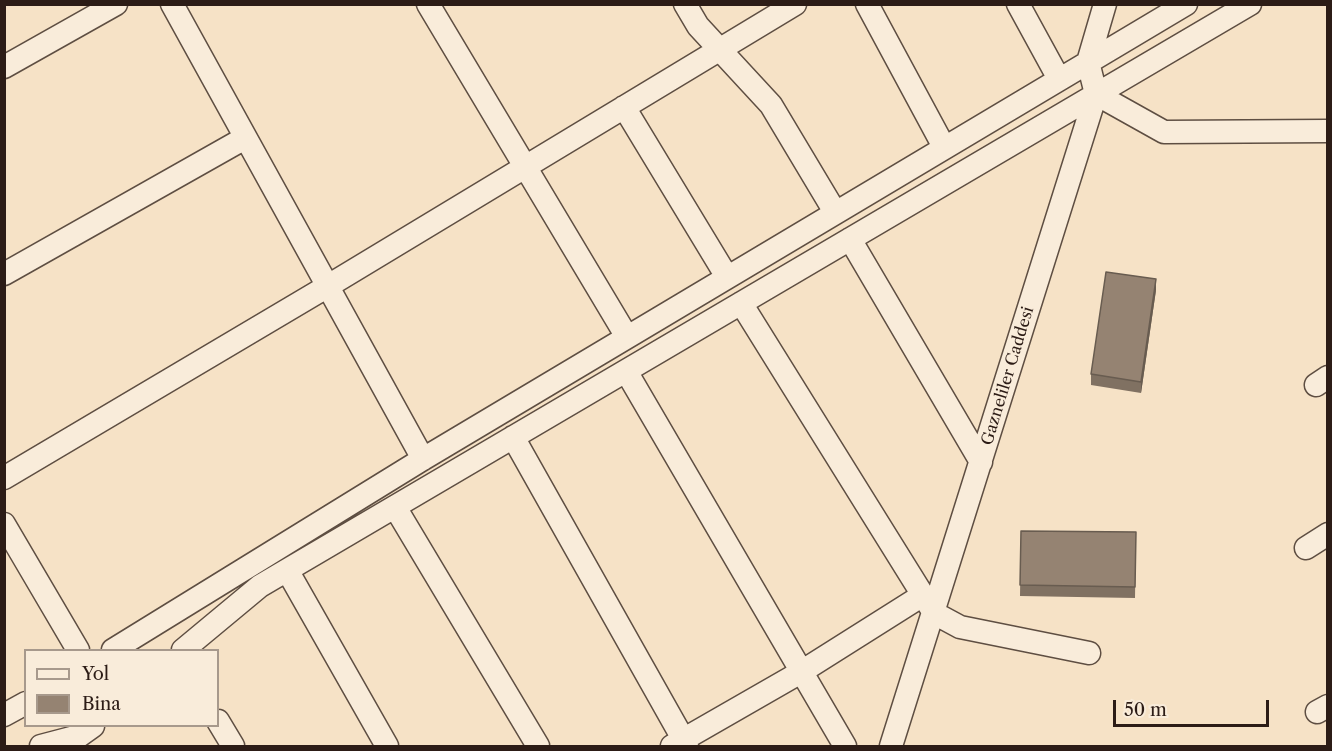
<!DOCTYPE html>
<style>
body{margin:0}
#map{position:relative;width:1332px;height:751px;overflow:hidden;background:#f6e2c6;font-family:"Libre Caslon Text",serif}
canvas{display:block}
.frame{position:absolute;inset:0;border:6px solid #2c1c16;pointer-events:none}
.legend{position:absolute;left:24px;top:649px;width:195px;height:78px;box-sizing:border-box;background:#f9ecda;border:2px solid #a7998c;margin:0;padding:8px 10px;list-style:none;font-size:18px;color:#2c1c16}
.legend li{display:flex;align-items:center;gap:12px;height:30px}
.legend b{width:30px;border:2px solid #a7998c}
.scale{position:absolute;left:1113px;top:700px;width:156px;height:27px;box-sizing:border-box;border:3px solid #2c1c16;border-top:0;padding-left:8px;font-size:18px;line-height:21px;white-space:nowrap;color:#2c1c16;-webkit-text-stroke:4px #f9ecda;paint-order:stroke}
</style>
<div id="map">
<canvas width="1332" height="751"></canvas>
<div class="frame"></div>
<ul class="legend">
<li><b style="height:8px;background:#f9ecda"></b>Yol</li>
<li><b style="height:16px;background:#958372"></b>Bina</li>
</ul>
<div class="scale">50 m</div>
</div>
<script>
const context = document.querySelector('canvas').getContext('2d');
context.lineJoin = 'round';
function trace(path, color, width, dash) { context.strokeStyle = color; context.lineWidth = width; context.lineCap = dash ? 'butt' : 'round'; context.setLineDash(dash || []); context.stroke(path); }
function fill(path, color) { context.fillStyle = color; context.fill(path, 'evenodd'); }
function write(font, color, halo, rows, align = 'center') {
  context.font = font + ' "Libre Caslon Text",serif'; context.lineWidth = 5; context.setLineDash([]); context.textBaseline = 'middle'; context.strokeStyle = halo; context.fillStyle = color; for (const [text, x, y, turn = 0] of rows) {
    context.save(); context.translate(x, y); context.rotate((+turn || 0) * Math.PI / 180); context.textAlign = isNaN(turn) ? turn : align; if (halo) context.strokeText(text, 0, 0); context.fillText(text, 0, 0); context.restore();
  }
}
const minor = new Path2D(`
 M172,4L423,459
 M428,4L627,337
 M685,4L698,26L771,105L835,212
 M867,4L944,147
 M1018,4L1059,79
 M4,67L116,4
 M1096,94L1164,132L1328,131
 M624,107L727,277
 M850,239L981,462
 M4,274L245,138
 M741,303L934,613L960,627L1089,653
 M626,371L845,746
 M1316,385L1328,377
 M513,437L687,746
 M4,478L328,286L795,4
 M395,507L538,746
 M4,524L78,650
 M1306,548L1328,534
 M287,570L387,746
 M113,650L423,459L1186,4
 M183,650L260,586L1250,4
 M1317,712L1328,706
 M4,715L26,703
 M218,721L233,746
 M41,746L79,736L93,726
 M672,746L801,672L923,595
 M891,746L1096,94L1088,62L1105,4`);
const wall = new Path2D(`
 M1156,290L1141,393L1091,385V374Z
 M1021,531L1136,532L1135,598L1020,596Z`);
const shadedWall = new Path2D(`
 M1156,279V290L1141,393V382Z`);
const building = new Path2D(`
 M1106,272L1156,279L1141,382L1091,374Z
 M1021,531L1136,532L1135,587L1020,585Z`);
const streetNames = [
 ["Gazneliler Caddesi",1008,376,-73]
];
trace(minor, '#5e4e42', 25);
trace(minor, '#f9ecda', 22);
fill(wall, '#807162');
fill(shadedWall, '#685c50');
fill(building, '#958372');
trace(building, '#685c50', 1.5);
write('16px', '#2c1c16', '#f9ecda', streetNames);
</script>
